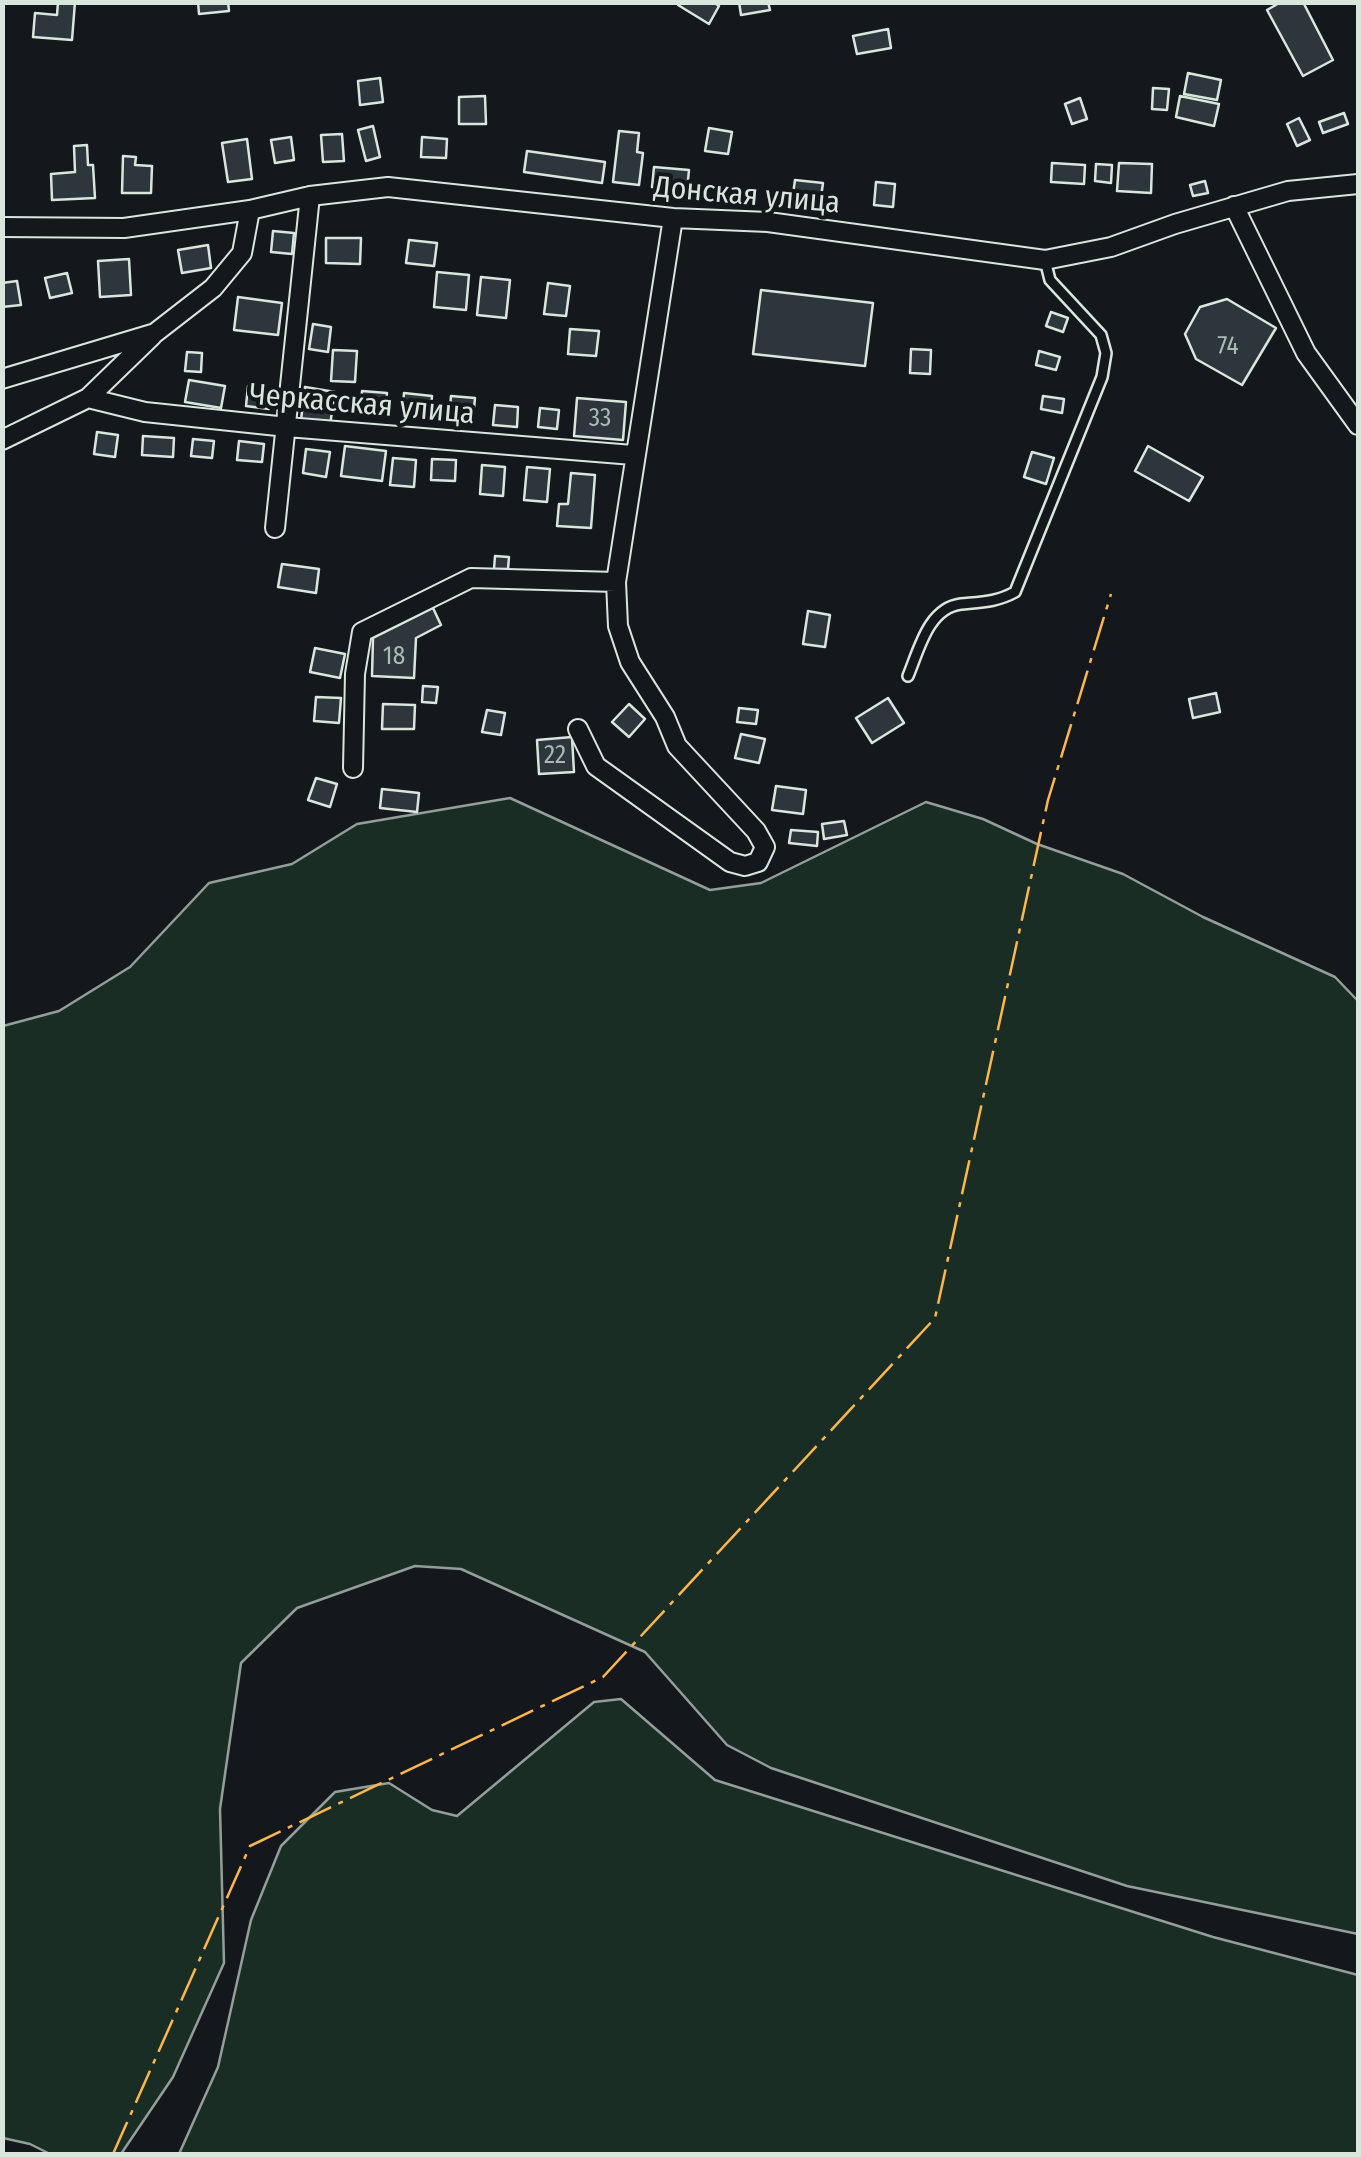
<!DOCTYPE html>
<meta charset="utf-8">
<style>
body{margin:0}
#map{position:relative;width:1361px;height:2157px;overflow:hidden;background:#14181c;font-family:"Fira Sans Condensed",sans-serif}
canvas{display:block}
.frame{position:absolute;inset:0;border:5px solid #d8e6dc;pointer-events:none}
</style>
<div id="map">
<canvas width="1361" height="2157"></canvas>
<div class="frame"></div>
</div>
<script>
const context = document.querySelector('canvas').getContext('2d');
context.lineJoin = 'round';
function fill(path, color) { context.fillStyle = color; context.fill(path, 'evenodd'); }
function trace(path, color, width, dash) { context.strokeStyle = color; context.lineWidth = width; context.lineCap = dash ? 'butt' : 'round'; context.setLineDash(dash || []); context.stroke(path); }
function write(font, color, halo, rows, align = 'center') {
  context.font = font + ' "Fira Sans Condensed",sans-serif'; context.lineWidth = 8; context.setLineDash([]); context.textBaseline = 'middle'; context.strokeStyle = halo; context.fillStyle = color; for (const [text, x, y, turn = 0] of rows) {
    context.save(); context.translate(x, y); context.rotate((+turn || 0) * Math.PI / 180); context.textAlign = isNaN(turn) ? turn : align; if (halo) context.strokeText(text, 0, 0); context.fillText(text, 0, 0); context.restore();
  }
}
const green = new Path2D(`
 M510,798L710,890L761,883L926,802L983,819L1037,844L1123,874L1203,917L1335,977L1358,1001V1934L1127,1886L771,1768L727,1745L645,1652L461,1569L415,1566L297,1608L241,1663L220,1809L224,1963L173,2077L121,2154H50L30,2144L3,2138V1026L59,1011L130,967L209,883L292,864L357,824Z
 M621,1699L715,1780L1213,1937L1358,1975V2154H179L218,2067L251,1920L281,1846L335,1792L389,1783L432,1810L457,1816L594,1702Z`);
const building = new Path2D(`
 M58,2H75L72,40L33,37L35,13L57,15Z
 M198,2H228L229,11L199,14Z
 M680,2H713L719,6L709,24L678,5Z
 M739,2H768L770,10L741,15Z
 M1281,2H1303L1333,60L1303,76L1267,10Z
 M888,29L891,48L857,54L853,36Z
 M1188,73L1221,80L1217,100L1184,94Z
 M380,78L383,102L360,105L358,81Z
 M1153,88L1169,89L1167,110L1152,109Z
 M485,96L486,124H459V97Z
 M1180,96L1219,104L1214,126L1176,117Z
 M1080,98L1087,119L1072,124L1065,104Z
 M1344,113L1348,124L1323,133L1319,122Z
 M1299,118L1310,140L1297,146L1287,124Z
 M373,126L380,157L366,161L358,130Z
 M709,128L732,132L728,154L705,151Z
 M619,131L639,133L637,152L643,153L639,185L613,182Z
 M342,134L344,161L323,162L321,135Z
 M291,137L294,160L275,163L271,140Z
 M422,137L447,139L446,158L421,157Z
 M247,139L252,179L228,182L222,143Z
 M87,145L88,165H93L95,198L52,200L51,174L75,172L74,146Z
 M527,151L605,162L602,183L524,172Z
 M123,156L136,157L135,165L152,166L151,193H122Z
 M1052,163L1085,165L1084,184L1051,182Z
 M1119,163L1152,164L1151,193L1117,191Z
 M1096,164L1112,165L1111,183L1095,181Z
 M654,167L689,170L687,191L652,187Z
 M795,180L823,183L820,204L792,201Z
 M1205,181L1208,193L1193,196L1190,185Z
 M876,182L895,184L893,207L874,205Z
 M273,231L294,233L292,254L271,252Z
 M326,238H361L360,264L326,263Z
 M409,240L437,243L434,266L406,263Z
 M208,245L211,268L182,273L178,250Z
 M129,259L131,295L100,297L98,261Z
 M437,272L469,275L466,310L434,307Z
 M67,273L72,293L50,298L45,278Z
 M481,277L510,280L506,318L477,315Z
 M17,281L21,305L2,307V283Z
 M548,283L570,286L566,316L544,314Z
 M761,290L873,303L865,366L753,354Z
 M238,297L282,303L278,335L234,330Z
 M1227,299L1276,328L1242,385L1196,359L1185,334L1200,307Z
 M1051,312L1068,318L1063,332L1046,326Z
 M313,324L331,327L328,352L309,349Z
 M570,329L599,331L596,356L568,354Z
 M911,349L931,350L930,374L910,373Z
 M333,350L357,351L355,382L331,381Z
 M1039,351L1060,357L1056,370L1036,365Z
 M187,352L202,353L201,372L185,371Z
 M189,380L225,386L221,408L185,402Z
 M248,386L272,389L269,409L246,406Z
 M305,387L335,392L330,425L301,420Z
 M362,391L387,393L385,416L360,414Z
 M404,393L432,396L430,419L402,416Z
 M451,396L475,398L473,420L449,418Z
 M1043,396L1064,399L1062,413L1041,409Z
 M577,398L626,402L623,440L574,436Z
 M495,405L518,407L517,427L493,425Z
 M540,408L559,410L557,429L538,427Z
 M97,432L118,435L115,457L94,454Z
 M143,436L174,438L173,457L142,455Z
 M193,439L214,441L212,458L191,456Z
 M239,441L264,444L262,462L237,460Z
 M345,446L386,451L382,481L341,476Z
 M1148,446L1203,477L1189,501L1135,471Z
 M306,449L330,452L326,477L303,473Z
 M1032,452L1054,458L1046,484L1024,477Z
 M393,458L416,460L414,487L390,485Z
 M432,459L456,460L455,481L431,480Z
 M482,465L505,467L503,496L480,494Z
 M527,467L550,469L547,502L524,500Z
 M571,473L595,475L591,528L557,526L559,504H568Z
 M495,556L509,557L508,569H494Z
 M282,564L319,569L316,593L278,587Z
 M433,608L441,625L416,638L414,678L372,676L373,638Z
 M808,611L830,615L825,647L803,644Z
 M315,648L345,654L340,678L310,672Z
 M423,686L438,687L436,703L422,702Z
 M1216,693L1220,712L1193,718L1189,699Z
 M316,697L341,698L339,723L314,721Z
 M888,698L904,723L872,743L856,718Z
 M383,704L415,705L414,729H382Z
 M629,704L645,719L629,737L612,722Z
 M739,708L758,710L756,724L737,722Z
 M487,710L505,713L501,735L482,732Z
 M741,734L765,739L759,763L735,758Z
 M572,737L574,772L539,774L537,740Z
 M316,778L337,784L330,807L308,800Z
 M776,786L806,790L803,814L772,810Z
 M382,789L419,793L417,812L380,808Z
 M844,821L847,835L824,839L822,824Z
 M791,830L818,832L817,846L789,843Z`);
const lane = new Path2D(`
 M908,676C919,650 928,608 961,604C981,602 997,602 1015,592L1102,377L1106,353L1101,335L1050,280L1045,260`);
const street = new Path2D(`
 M1234,206L1306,353L1358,425
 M2,227L124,228L250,210
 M2,379L155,333L213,288L242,253L250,210L310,196L388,187L673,218L768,222L1045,260L1111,247L1175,224L1288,191L1358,184
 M88,398L145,412L287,427L633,455
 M2,440L88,398L152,336
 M275,528L310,196
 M578,729L596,766L730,862L745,866L758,862L765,847L756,831L677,746L665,717L630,662L618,626L616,582L673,218
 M353,768L355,674L362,632L471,578L616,582`);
const power = new Path2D(`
 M113,2154L250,1846L603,1677L935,1318L1048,800L1111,594`);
const numberNames = [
 ["74",1228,347],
 ["33",600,419],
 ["18",394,657],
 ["22",555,756]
];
const streetNames = [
 ["Донская улица",747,196,5],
 ["Черкасская улица",362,405,5]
];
fill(green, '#1a2d24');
trace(green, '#939e99', 2.5);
fill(building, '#2c363c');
trace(building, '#d8e6dc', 2.5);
trace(lane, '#d8e6dc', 14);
trace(street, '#d8e6dc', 22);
trace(lane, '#14181c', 9);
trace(street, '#14181c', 18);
trace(power, '#ffb74d', 2.5, [35, 8, 5, 8]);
write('25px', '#adbab4', null, numberNames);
write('30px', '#d8e6dc', '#14181c', streetNames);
</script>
